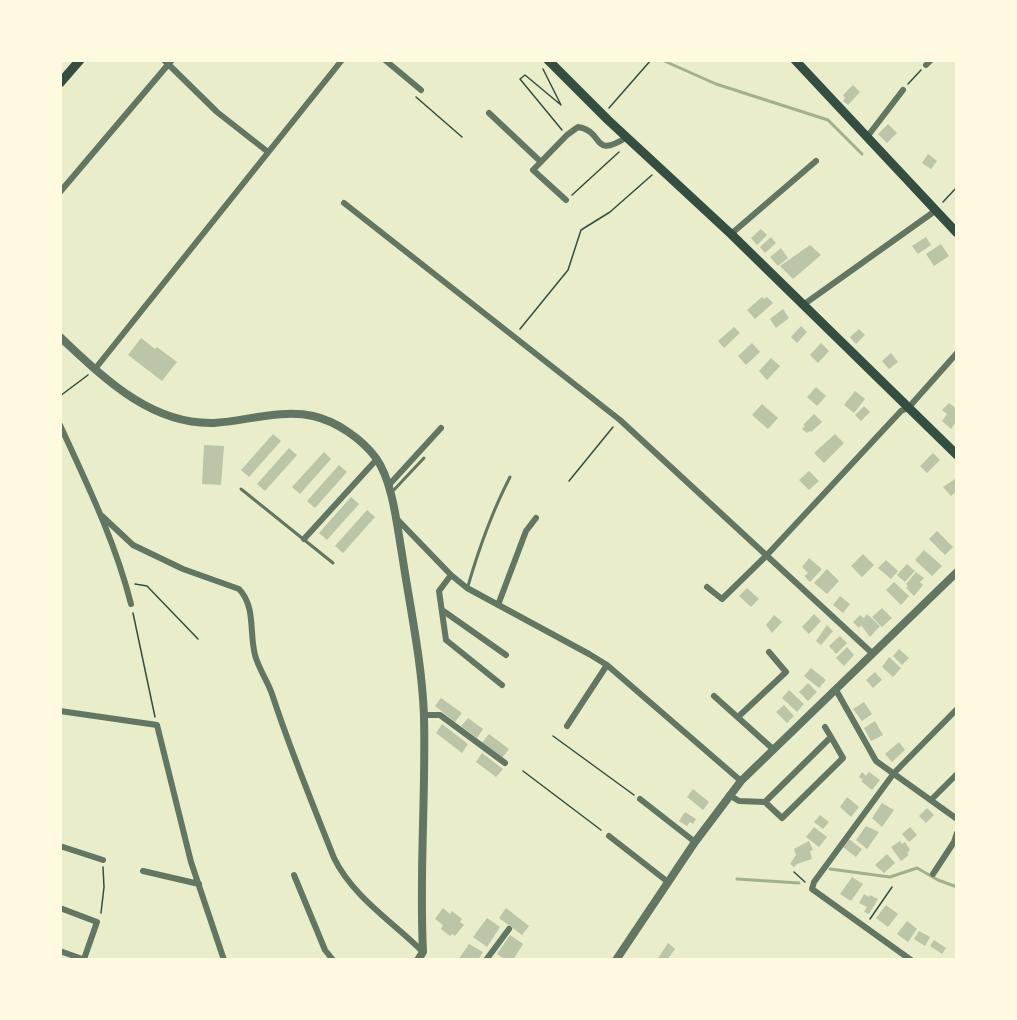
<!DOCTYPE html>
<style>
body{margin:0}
#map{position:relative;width:1017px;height:1020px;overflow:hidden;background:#e9edc9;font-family:"Noto Serif",serif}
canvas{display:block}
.frame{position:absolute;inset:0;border:62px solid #fefae0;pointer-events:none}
</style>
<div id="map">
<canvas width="1017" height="1020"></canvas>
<div class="frame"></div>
</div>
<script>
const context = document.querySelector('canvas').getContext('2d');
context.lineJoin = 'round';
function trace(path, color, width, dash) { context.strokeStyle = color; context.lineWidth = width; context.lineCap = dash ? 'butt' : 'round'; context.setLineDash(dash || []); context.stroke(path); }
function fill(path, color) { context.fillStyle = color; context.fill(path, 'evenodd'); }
const stream = new Path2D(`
 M662,60L716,84L828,120L862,154
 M830,869L890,877L917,868L938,880L957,887
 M737,879L799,883`);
const building = new Path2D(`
 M853,85L860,92L848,105L843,101L845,98L843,95Z
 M888,124L897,133L887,143L878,134Z
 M928,154L937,161L931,169L922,163Z
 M761,229L767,235L757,245L751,238Z
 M771,237L776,243L765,253L760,247Z
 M926,237L931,245L918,254L912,246Z
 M941,244L949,256L934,266L926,254Z
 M810,245L821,255L793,279L780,266Z
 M781,248L788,258L778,266L770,257Z
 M762,297L764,299L767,297L773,303L755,319L747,310Z
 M783,309L789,318L776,328L770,319Z
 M801,326L807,332L797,343L791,337Z
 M734,327L740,333L724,348L718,341Z
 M859,329L865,335L856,344L850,337Z
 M141,338L155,349L157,347L177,362L162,381L128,355Z
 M752,343L760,352L746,365L738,356Z
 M821,343L829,351L818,363L810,355Z
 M891,353L898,362L889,369L882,361Z
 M771,358L780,366L767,380L759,371Z
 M816,387L826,396L817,406L807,397Z
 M855,391L865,399L854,413L844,405Z
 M949,403L957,409V421L951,429L942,421L947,414L942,410Z
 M762,404L778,418L768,429L752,415Z
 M864,406L870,412L861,421L855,415Z
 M814,414L822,422L811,432L810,431L807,433L802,429L805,426L803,425Z
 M273,434L281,441L249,477L241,470Z
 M835,434L844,443L824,463L814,453Z
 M204,445L224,446L221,485L202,484Z
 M289,448L297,455L265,491L257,484Z
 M324,452L331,459L300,494L292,487Z
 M933,453L940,460L927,473L920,466Z
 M339,465L347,472L315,508L307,501Z
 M809,471L819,481L809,490L799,480Z
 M955,479L957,481V491L951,496L943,487Z
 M351,497L359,504L327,540L319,533Z
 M367,510L375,517L343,553L335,546Z
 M937,531L953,547L945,555L929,539Z
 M924,550L942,566L932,576L915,560Z
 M863,554L874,565L862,577L851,566Z
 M809,558L822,569L810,582L804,576L808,573L802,567Z
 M886,560L898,571L891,579L878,568Z
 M907,564L915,571L905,582L897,575Z
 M827,569L839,581L827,594L814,583Z
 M916,572L924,578L920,582L923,585L914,596L906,588L908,586L906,584Z
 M894,582L909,596L901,605L886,590Z
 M747,588L759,599L751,607L739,596Z
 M840,596L850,604L843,613L833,605Z
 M882,608L892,618L882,627L872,617Z
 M814,614L821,621L809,634L802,627Z
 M867,614L880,626L870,637L861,625L859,628L853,622L860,615L864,618Z
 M774,615L782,622L772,633L766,625Z
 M827,625L833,631L821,645L816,641Z
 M840,636L847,643L836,654L829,646Z
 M847,647L854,655L844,666L836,658Z
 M899,649L909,658L902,665L893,656Z
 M889,657L901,668L893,677L882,667Z
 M811,668L826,680L819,688L804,676Z
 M875,672L882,680L873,688L866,680Z
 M808,683L817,692L808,701L799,692Z
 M789,690L804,704L797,712L782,698Z
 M441,698L462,713L455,722L435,706Z
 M864,702L872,714L862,721L853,709Z
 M784,705L794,716L787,723L776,712Z
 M468,718L483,729L477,738L461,726Z
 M875,721L883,735L871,741L864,728Z
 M442,724L468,744L462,753L436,733Z
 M489,734L509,749L502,758L482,743Z
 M899,742L905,750L892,762L885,754Z
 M482,753L503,769L496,777L476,762Z
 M862,772L866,776L869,772L880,780L872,790L861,781L863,780L859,777Z
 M693,789L709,802L703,810L687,797Z
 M847,797L859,807L851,817L840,807Z
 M882,803L894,810L882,827L872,818Z
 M927,808L934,815L926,823L919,816Z
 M685,812L696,819L693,824L690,822L687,826L679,821Z
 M820,815L829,822L823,829L814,822Z
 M866,826L879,832L867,849L856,840Z
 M814,827L827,837L819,847L806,837Z
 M910,827L917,835L909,842L902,834Z
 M849,839L862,849L856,857L843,847Z
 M809,841L813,850L810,851L812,859L797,864L794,867L790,864L796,855L794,849Z
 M900,841L902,844L905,842L910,850L907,853L909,855L901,861L891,847Z
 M887,854L895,863L884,873L875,865Z
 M852,877L863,884L851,901L840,894Z
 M864,894L869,897L870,895L878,899L869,914L864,912L867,907L859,903Z
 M886,905L898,914L888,927L876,918Z
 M443,908L450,914L452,911L462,919L460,922L464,925L455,936L452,934L450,936L441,929L443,925L435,919Z
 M506,908L529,926L522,935L499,918Z
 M487,918L500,927L487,947L473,937Z
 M907,921L917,929L908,942L897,934Z
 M919,931L930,937L925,946L914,939Z
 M510,935L523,944L513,960H506L497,954Z
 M934,940L946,948L942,954L930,946Z
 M668,943L675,949L667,960H657Z
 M469,944L483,952L478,960H458Z`);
const path = new Path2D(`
 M543,69L561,105L525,75L520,79L562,130
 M908,84L921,70
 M416,97L462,137
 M609,108L651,60
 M572,195L619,152
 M943,202L957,187
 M520,329L568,270L581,230L610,212L652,175
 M60,396L88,375
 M569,481L613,427
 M135,584L147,586L198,639
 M133,613L155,717
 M553,736L634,795
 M523,771L601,830
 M794,872L805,882
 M101,913L104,887L103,867
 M870,919L892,887`);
const service = new Path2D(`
 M241,489L333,563
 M391,493L424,458
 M468,586C479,548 492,512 510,477`);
const minor = new Path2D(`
 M164,60L217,112L268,152
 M385,60L421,90
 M926,65L931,60
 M489,113L541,162
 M867,137L903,90
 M60,192L172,60
 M566,200L533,170L567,135L578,127C605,131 591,160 627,137
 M344,203L620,420L872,653
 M731,234L816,161
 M803,305L935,211
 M95,369L342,60
 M60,425C87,484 115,541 131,604
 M388,486L441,428
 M102,516L133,545L183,569L239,589C256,607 249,632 255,655C259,670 269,683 273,697C291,752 313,805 334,858C353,897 393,922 423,952
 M396,518L451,575L467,588L589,654L607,665L741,781
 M304,539L377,459
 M451,575L439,591L446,640L502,685
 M707,587L722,599L766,556L901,411L909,407L957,353
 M498,605L526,531L536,518
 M442,610L506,655
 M836,690L876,761L957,819
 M714,696L773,749
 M60,711L157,725L191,862L224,960
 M424,715H440L505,763
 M738,717L786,672L769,652
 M567,726L607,665
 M825,727L831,737
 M729,795L739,801L765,802L782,818L843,758L831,737L765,802
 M640,799L695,842
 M931,800L957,774
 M609,836L668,882
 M60,846L103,860
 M143,871L199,884
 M933,874L954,842L957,833
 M294,875L325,950L333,960
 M60,908L97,922L84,959
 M60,951L85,960
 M486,960L509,929
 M911,960L812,889L814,882L894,773L957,709`);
const tertiary = new Path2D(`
 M60,337C103,377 150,425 214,423C246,421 281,409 313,416C336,421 362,439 376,458C393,482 397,526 402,554C410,608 422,662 424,716C426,795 419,874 423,952L418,960
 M616,960L695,842L741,781L957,572`);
const secondary = new Path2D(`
 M548,60L608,120L731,234L957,455
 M795,60L957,233
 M60,83L80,60`);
trace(stream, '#a3b18a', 3);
fill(building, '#bcc5a7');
trace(path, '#344e41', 1.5);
trace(service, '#617663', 3);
trace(minor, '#617663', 6);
trace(tertiary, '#617663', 8);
trace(secondary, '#344e41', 9);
</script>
